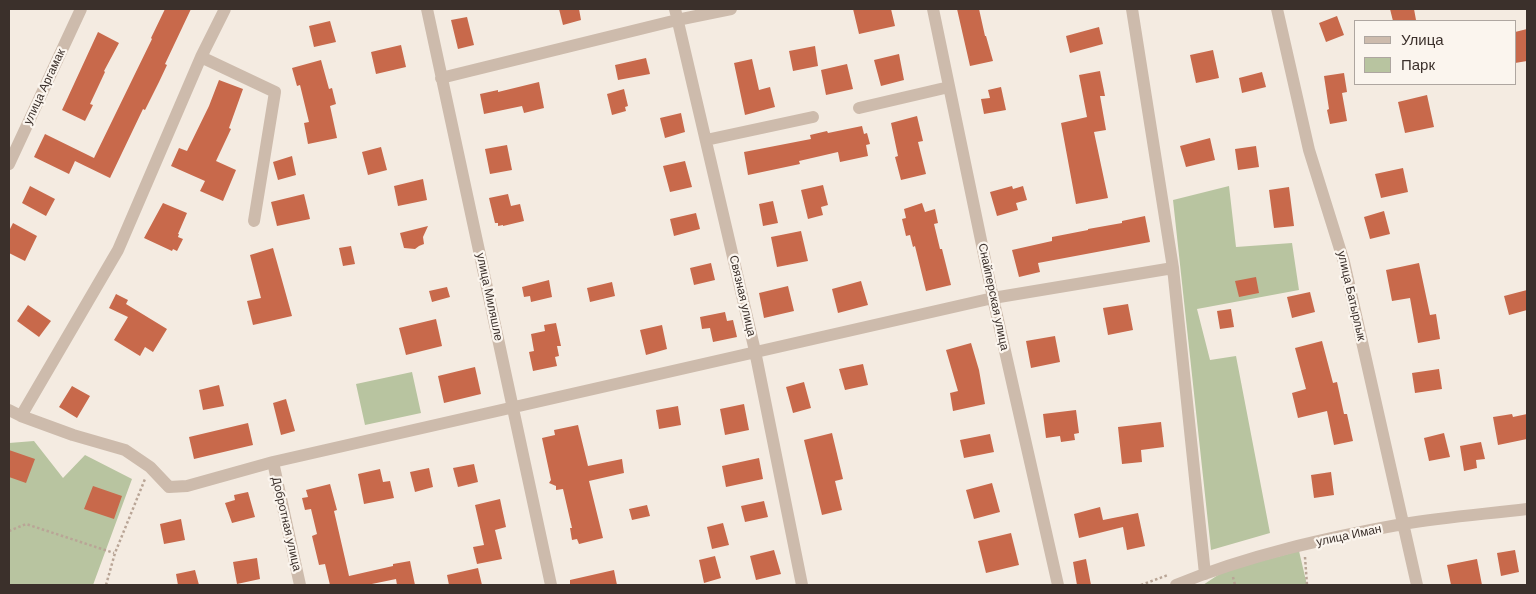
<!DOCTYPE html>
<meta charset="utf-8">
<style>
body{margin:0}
#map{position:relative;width:1536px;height:594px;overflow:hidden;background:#f4ebe1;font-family:"DM Sans",sans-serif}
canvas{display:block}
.frame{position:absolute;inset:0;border:10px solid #3b302b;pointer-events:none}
.legend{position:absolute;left:1354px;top:20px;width:162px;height:65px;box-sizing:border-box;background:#fbf5ee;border:1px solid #aea6a0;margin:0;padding:6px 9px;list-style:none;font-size:15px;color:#3b302b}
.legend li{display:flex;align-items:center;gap:10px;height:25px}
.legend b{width:25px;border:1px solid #aea6a0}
</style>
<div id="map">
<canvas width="1536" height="594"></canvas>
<div class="frame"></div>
<ul class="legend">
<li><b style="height:6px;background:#cdbbac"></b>Улица</li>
<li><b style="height:14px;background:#b8c4a0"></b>Парк</li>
</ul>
</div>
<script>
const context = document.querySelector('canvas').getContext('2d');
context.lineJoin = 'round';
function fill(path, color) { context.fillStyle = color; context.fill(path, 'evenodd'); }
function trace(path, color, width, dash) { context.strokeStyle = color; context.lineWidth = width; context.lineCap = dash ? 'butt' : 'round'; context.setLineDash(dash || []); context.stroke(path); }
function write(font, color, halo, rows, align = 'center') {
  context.font = font + ' "DM Sans",sans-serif'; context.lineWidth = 4.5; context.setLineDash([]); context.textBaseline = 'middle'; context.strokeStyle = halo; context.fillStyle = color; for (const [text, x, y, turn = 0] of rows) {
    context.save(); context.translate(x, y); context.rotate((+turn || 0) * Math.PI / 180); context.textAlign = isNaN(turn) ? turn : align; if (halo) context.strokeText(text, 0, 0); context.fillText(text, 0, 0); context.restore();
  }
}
const green = new Path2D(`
 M1229,186L1236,247L1292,243L1299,290L1197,309L1210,360L1236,356L1270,533L1211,550L1173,200Z
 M412,372L421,413L365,425L356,384Z
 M34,441L63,478L85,455L132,479L93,585H9V443Z
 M1299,551L1307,585H1203L1224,571Z`);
const building = new Path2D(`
 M165,9H191L165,64L167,65L159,82L145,110L143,109L110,178L75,161L69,174L34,157L45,134L94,158L152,39L151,38Z
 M559,9H579L581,20L563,25Z
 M853,9H891L895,26L859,34Z
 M957,9H979L985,36H986L993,61L970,66Z
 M1390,9H1414L1416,20L1409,21H1393Z
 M1337,16L1344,35L1326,42L1319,23Z
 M467,17L474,45L458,49L451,20Z
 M330,21L336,42L314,47L309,26Z
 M1099,27L1103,44L1070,53L1066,36Z
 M1527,29V61L1515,63V32Z
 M98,32L119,43L104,71L105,72L90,104L93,105L85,121L62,110Z
 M401,45L406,67L376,74L371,52Z
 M815,46L818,66L793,71L789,51Z
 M1213,50L1219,78L1196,83L1190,55Z
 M899,54L904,80L881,86L874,60Z
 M646,58L650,74L618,80L615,65Z
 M752,59L759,90L770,87L775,107L745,115L734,63Z
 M321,60L329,89L332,88L336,104L330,106L337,138L308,144L304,123L309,122L300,85L297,86L292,68Z
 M847,64L853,89L826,95L821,70Z
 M1100,71L1105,96H1100L1106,130L1094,132L1108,198L1076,204L1061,123L1087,117L1079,75Z
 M1262,72L1266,87L1242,93L1239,78Z
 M1344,73L1347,92L1342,93L1347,121L1330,124L1327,110L1329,109L1324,76Z
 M219,80L243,89L229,128L231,129L216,161L236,170L223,201L200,191L205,181L171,166L179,148L187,151L209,106Z
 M539,82L544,108L524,113L522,106L484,114L480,94L498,90V92Z
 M1001,87L1006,110L984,114L981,99L990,98L988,90Z
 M624,89L628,106L625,107L626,111L612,115L607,94Z
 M1427,95L1434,127L1405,133L1398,102Z
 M681,113L685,132L665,138L660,118Z
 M917,116L923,141L918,142L926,174L901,180L895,157L898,156L891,123Z
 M862,126L864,134L867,133L870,144L866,145L868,156L840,162L838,152L799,161L800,164L748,175L744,152L811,139L810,135L827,131L828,133Z
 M1210,138L1215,160L1186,167L1180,146Z
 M507,145L512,170L490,174L485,149Z
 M1256,146L1259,167L1238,170L1235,149Z
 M381,147L387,170L368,175L362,152Z
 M292,156L296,175L278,180L273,162Z
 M685,161L692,187L670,192L663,166Z
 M1403,168L1408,192L1381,198L1375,174Z
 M423,179L427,200L398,206L394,186Z
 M823,185L828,205L821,207L823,215L808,219L801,190Z
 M30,186L55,199L46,216L22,203Z
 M1012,186L1013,189L1023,186L1027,200L1016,203L1018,210L997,216L990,192Z
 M1289,187L1294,226L1274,228L1269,190Z
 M304,194L310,219L277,226L271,202Z
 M508,194L511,206L520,204L524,221L503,226V225L498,226V223H495L489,198Z
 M773,201L778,223L763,226L759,204Z
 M163,203L187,213L178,234H179L178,237L183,239L177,251L173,249L172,251L144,238Z
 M922,203L925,212L935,209L938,223L934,224L940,249H942L951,285L926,291L915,246L913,247L910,235L906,236L902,219L906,218L904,209Z
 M1384,211L1390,234L1370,239L1364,217Z
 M696,213L700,229L674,236L670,219Z
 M1145,216L1150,242L1038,263L1040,272L1019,277L1012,250L1052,241V237L1088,230V229L1122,223V221Z
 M13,223L37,236L25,261L9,253V231Z
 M428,226L423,237L424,244L419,246L415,249L404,248L400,233Z
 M801,231L808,261L777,267L771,237Z
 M351,246L355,264L343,266L339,248Z
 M273,248L292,316L253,325L247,301L261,298L250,255Z
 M711,263L715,280L694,285L690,268Z
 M1419,263L1430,315L1436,314L1440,339L1418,343L1410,298L1392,301L1386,270Z
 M1256,277L1259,293L1239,297L1235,281Z
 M549,280L552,297L531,302L530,296L524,297L522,287Z
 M861,281L868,305L838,313L832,289Z
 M612,282L615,296L590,302L587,288Z
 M788,286L794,311L764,318L759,293Z
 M447,287L450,297L432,302L429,291Z
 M1527,290V310L1509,315L1504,296Z
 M1310,292L1315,312L1292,318L1287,297Z
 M116,294L128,300L126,304L167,329L153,352L145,347L140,356L114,340L128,317L109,308Z
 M1128,304L1133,330L1108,335L1103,308Z
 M28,305L51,321L39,337L17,321Z
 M1231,309L1234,327L1220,329L1217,311Z
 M725,312L727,321L733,320L737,337L713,342L710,328L702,329L700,317Z
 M436,319L442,346L406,355L399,328Z
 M556,323L561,346H557L559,356L555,357L557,366L533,371L529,352L534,351L531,334L545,331L544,325Z
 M662,325L667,349L646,355L640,330Z
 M1055,336L1060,362L1031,368L1026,341Z
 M1322,341L1333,383L1337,382L1344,414H1347L1353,441L1334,445L1327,411L1298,418L1292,393L1306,389L1295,348Z
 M971,343L979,370L985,404L953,411L950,393L958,391L946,350Z
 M863,364L868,385L845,390L839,369Z
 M475,367L481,394L444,403L438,376Z
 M1439,369L1442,389L1415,393L1412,373Z
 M804,382L811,408L793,413L786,387Z
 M219,385L224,406L203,410L199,390Z
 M72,386L90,396L77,418L59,407Z
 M286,399L295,431L281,435L273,403Z
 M744,404L749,430L725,435L720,409Z
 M678,406L681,425L659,429L656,410Z
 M1076,410L1079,433L1074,434L1075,440L1061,442L1060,436L1046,438L1043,414Z
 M1512,414L1513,417L1527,414V439L1498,445L1493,417Z
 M1161,422L1164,447L1141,450L1142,462L1122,464L1118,427Z
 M248,423L253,445L194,459L189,437Z
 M578,425L588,466L622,459L624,473L589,481L603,538L579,544L577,539L572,540L570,528H572L563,489L556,490V486L549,483L551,480L542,438L555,435L554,430Z
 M832,433L843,479L835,481L842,510L822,515L804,440Z
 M1444,433L1450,457L1429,461L1424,438Z
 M990,434L994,452L964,458L960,440Z
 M1481,442L1485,459L1476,460L1477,468L1464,471L1460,446Z
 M9,450L35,459L26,483L9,477Z
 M759,458L763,479L726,487L722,466Z
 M474,464L478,482L458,487L453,468Z
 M429,468L433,487L415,492L410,472Z
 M380,469L383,482L390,481L394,498L364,504L358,474Z
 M1331,472L1334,495L1314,498L1311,475Z
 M992,483L1000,512L974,519L966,490Z
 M330,484L337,510L334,511L349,576L393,566V564L410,561L415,585H397L396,579L367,585H330L325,564L319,565L312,536L317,534L311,509L305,510L302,498L308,497L306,490Z
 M93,486L122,496L114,519L84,509Z
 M248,492L255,517L232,523L225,503L235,500L234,495Z
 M500,499L506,527L495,530L502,559L477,564L473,547L484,545L475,505Z
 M764,501L768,517L745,522L741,506Z
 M647,505L650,516L632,520L629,509Z
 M1100,507L1103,520L1138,513L1145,546L1127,550L1123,527L1079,538L1074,514Z
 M181,519L185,540L164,544L160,524Z
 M723,523L729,545L712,549L707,527Z
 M1011,533L1019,565L986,573L978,541Z
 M774,550L781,574L756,580L750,556Z
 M1515,550L1519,572L1501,576L1497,553Z
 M715,556L721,578L704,583L699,560Z
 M257,558L260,579L237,584L233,562Z
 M1086,559L1091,585H1077L1073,562Z
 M1477,559L1482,585H1451L1447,565Z
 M478,568L482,585H449L447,575Z
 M195,570L199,585H178L176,574Z
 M614,570L617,585H570V580Z`);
const path = new Path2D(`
 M9,531L26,524L114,553
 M1305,557L1307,585
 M1233,577L1235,585
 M106,585L115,553L145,479
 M1141,585L1168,575`);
const minor = new Path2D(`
 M427,9L551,585
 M675,9L755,351L802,585
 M933,9L993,298L1058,585
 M1132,9L1173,268L1205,574
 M1277,9L1309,150L1344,262L1417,585
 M201,57L275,92L254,221
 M441,78L677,20L731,9
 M859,108L949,87
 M706,140L813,117
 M9,164L81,9
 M9,410L21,416L73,435L125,450L150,467L169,487L187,486L273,462L993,298L1173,268
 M21,416L118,250L201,57L225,9
 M273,462L300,585
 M1176,585C1248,555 1326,538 1403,524C1444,517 1486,514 1527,509`);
const streetNames = [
 ["улица Аргамак",45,87,-65],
 ["Связная улица",742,296,77],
 ["улица Батырлык",1351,296,77],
 ["улица Миляшле",489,297,78],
 ["Снайперская улица",993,297,78],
 ["Добротная улица",286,524,77],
 ["улица Иман",1349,536,-12]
];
fill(green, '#b8c4a0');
fill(building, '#c8694b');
trace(path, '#b9a596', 2.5, [2.5, 2.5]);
trace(minor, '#cdbbac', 12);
write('12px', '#3b302b', '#fbf5ee', streetNames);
</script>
